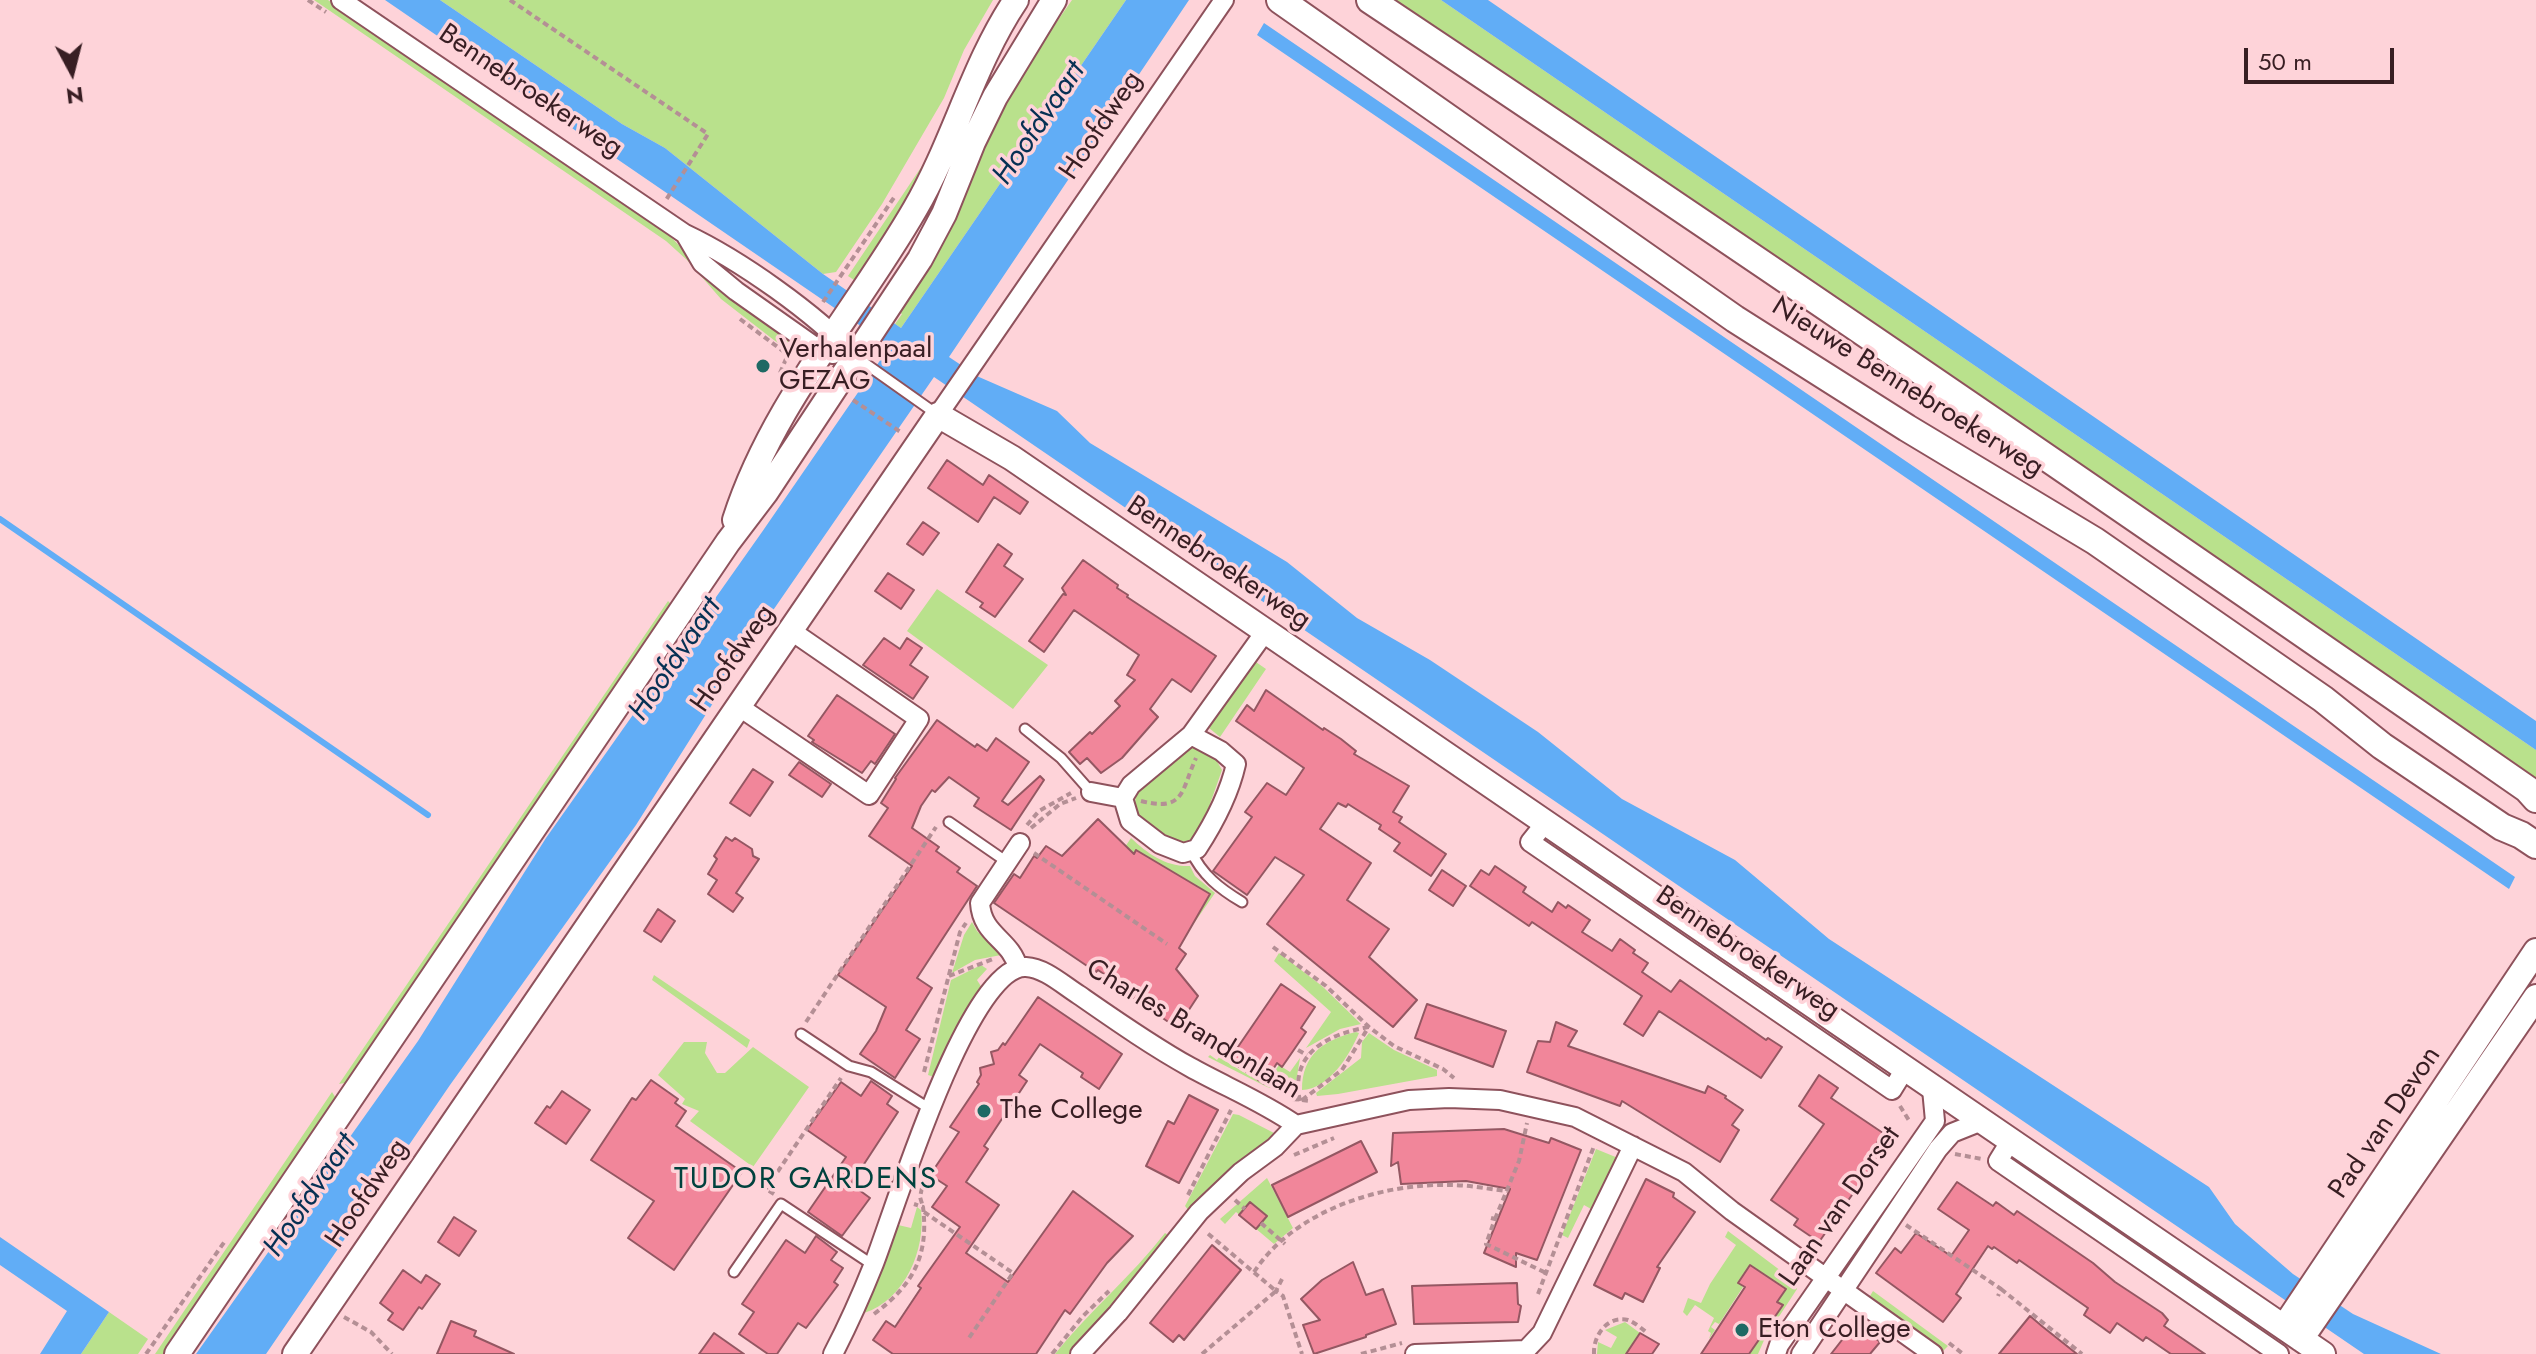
<!DOCTYPE html>
<style>
body{margin:0}
#map{position:relative;width:2536px;height:1354px;overflow:hidden;background:#fed3d9;font-family:Jost,sans-serif}
canvas{display:block}
.north{position:absolute;left:32px;top:32px;width:80px;height:80px;-webkit-text-stroke:6px #fed3d9;paint-order:stroke;rotate:173deg;font-size:22px;font-weight:700;line-height:32px;text-align:center;color:#381e23}
.north::after{content:'';display:block;margin:auto;width:28px;height:36px;background:#381e23;clip-path:polygon(50% 0,100% 100%,50% 72%,0 100%)}
.scale{position:absolute;left:2244px;top:48px;width:150px;height:36px;box-sizing:border-box;border:4px solid #381e23;border-top:0;padding-left:10px;font-size:24px;line-height:28px;white-space:nowrap;color:#381e23;-webkit-text-stroke:6px #fed3d9;paint-order:stroke}
</style>
<div id="map">
<canvas width="2536" height="1354"></canvas>
<div class="north">N</div>
<div class="scale">50 m</div>
</div>
<script>
const context = document.querySelector('canvas').getContext('2d');
context.lineJoin = 'round';
function fill(path, color) { context.fillStyle = color; context.fill(path, 'evenodd'); }
function trace(path, color, width, dash) { context.strokeStyle = color; context.lineWidth = width; context.lineCap = dash ? 'butt' : 'round'; context.setLineDash(dash || []); context.stroke(path); }
function write(font, color, halo, rows, align = 'center') {
  context.font = font + ' Jost,sans-serif'; context.lineWidth = 7; context.setLineDash([]); context.textBaseline = 'middle'; context.strokeStyle = halo; context.fillStyle = color; for (const [text, x, y, turn = 0] of rows) {
    context.save(); context.translate(x, y); context.rotate((+turn || 0) * Math.PI / 180); context.textAlign = isNaN(turn) ? turn : align; if (halo) context.strokeText(text, 0, 0); context.fillText(text, 0, 0); context.restore();
  }
}
const green = new Path2D(`
 M314,0H328L669,235L695,262L790,338L786,345L779,344L721,299L687,260L666,241Z
 M440,0H993L964,50L944,98L882,204L836,272L823,274L665,148L622,124Z
 M1072,0H1126L901,328L895,324L902,314L898,312L944,242L980,151L1007,93Z
 M1387,0H1441L2536,750V781Z
 M945,121L950,126L860,284L848,276L924,163Z
 M937,589L1048,665L1013,709L907,631Z
 M668,601L674,607L350,1082L339,1084Z
 M1253,660L1266,669L1220,737L1209,728V724Z
 M1196,747L1215,758L1222,770L1204,821L1188,845C1167,841 1150,824 1134,811L1136,795L1186,748Z
 M1131,838C1148,854 1166,867 1190,866L1195,876L1215,893L1190,929L1199,887L1173,872L1129,862L1095,892Z
 M972,922L977,931L1001,955L975,960L952,973L964,935Z
 M1279,953L1322,986L1361,1024L1340,1029L1306,1048L1331,1012L1274,961Z
 M981,965L987,969L977,980L982,988L934,1077L928,1075L951,980Z
 M654,975L750,1040L747,1048L652,980Z
 M1356,1032L1359,1033C1349,1056 1329,1089 1302,1090C1302,1054 1324,1040 1356,1032Z
 M1369,1033L1394,1050L1437,1070V1076L1338,1094L1317,1096L1316,1093L1361,1058L1362,1042Z
 M1233,1037L1239,1040L1225,1061L1265,1085L1279,1065L1290,1072L1300,1058L1294,1094L1267,1087L1208,1057L1210,1055L1217,1060Z
 M684,1042H707L705,1053L717,1073H725L753,1047L809,1087L753,1167L690,1121L699,1111L682,1104L685,1099L658,1075Z
 M332,1092L337,1100L164,1354H155Z
 M1233,1114L1239,1115L1274,1133L1271,1140L1189,1211L1185,1206Z
 M1596,1149L1618,1158L1591,1209L1584,1205L1568,1238L1562,1235Z
 M1267,1178L1293,1228L1274,1244L1236,1212L1225,1224L1220,1219Z
 M917,1207L921,1210C926,1249 905,1300 864,1313L861,1311L898,1225L911,1228Z
 M1728,1231L1797,1283V1289L1765,1338L1758,1354H1749L1782,1306L1777,1302L1785,1289L1750,1265L1738,1282L1743,1287L1719,1324L1715,1322L1711,1327L1715,1330L1709,1339L1711,1333L1708,1331L1714,1318L1695,1305L1687,1316L1683,1312L1688,1298L1701,1303L1710,1284L1736,1245L1725,1237Z
 M1165,1233L1171,1237L1092,1331L1070,1354H1055C1089,1311 1131,1277 1165,1233Z
 M1873,1291L1948,1346L1943,1351L1870,1296Z
 M109,1312L148,1339L138,1354H81Z
 M1625,1322L1640,1333L1626,1354H1597L1598,1342L1611,1348L1617,1337L1605,1330Z`);
const water = new Path2D(`
 M385,0H440L622,124L665,148L823,274L901,328L1126,0H1189L949,357L979,377L1057,411L1090,443L1287,562L1357,618L1430,660L1538,732L1622,799L1735,860L1829,939L2209,1187L2235,1224L2293,1274L2353,1314L2441,1354H2364L934,377L756,635L636,825L450,1085L266,1354H196L418,1041L546,838L762,532L890,346Z
 M1441,0H1488L2536,721V750Z
 M1264,23L2515,877L2509,889L1257,35Z
 M0,1237L109,1312L81,1354H40L67,1311L0,1265Z`);
const stream = new Path2D(`
 M0,519L428,815`);
const building = new Path2D(`
 M947,460L983,485L989,475L1028,502L1020,514L994,497L978,522L928,488Z
 M923,522L939,533L923,555L907,544Z
 M998,544L1012,554L1004,566L1023,579L995,617L980,607L983,603L966,592Z
 M1083,560L1118,585L1117,588L1128,595L1127,597L1216,656L1191,692L1172,679L1150,709L1158,717L1122,758L1101,773L1087,758L1080,764L1069,752L1090,732L1092,734L1120,706L1115,701L1135,680L1127,675L1139,655L1074,610L1044,652L1029,641L1063,594L1066,595L1062,588Z
 M888,573L914,590L901,609L875,591Z
 M884,638L900,649L907,638L922,648L910,665L928,677L913,699L863,665Z
 M1266,690L1323,730L1324,728L1341,739L1356,751L1354,754L1409,786L1393,812L1402,817L1399,822L1446,854L1431,876L1394,851L1400,843L1379,829L1381,825L1348,804L1346,807L1338,803L1320,829L1371,863L1347,900L1389,929L1369,957L1417,1000L1393,1027L1267,924L1304,875L1275,857L1247,895L1213,871L1252,817L1245,812L1267,783L1286,795L1304,768L1236,721L1247,705L1254,711Z
 M837,695L895,734L875,764L871,761L862,773L812,742L814,740L808,736Z
 M937,720L975,747L977,744L987,751L996,738L1029,762L1002,801L1008,805L1040,776L1044,780L1011,830L974,806L979,798L949,777L935,792L932,790L921,806L912,828L939,847L936,851L960,868L957,872L977,886L917,978L932,988L906,1030L920,1039L895,1078L860,1054L876,1031L886,1007L838,975L912,866L869,836L888,808L881,803L896,779L895,778Z
 M799,762L831,784L822,797L789,775Z
 M753,769L773,782L750,816L730,803Z
 M1098,819L1134,854L1136,850L1210,894L1179,948L1186,954L1176,969L1198,996L1177,1028L1128,994L1129,991L1098,970L1096,972L994,903L1014,874L1020,878L1034,856L1037,858L1046,846L1062,856Z
 M726,837L732,841L735,838L752,849L753,856L759,859L736,893L743,898L733,912L708,894L717,880L708,874L717,859L714,856Z
 M1495,866L1526,887L1523,892L1552,912L1558,902L1566,908L1568,905L1590,920L1582,932L1612,951L1620,939L1635,950L1633,953L1648,963L1642,972L1671,992L1680,980L1766,1040L1768,1038L1782,1047L1761,1078L1659,1011L1643,1036L1624,1024L1642,996L1532,922L1529,926L1470,886L1481,870L1489,875Z
 M1442,870L1466,886L1453,906L1429,890Z
 M658,909L675,921L661,942L644,931Z
 M1281,984L1315,1007L1301,1028L1306,1032L1291,1054L1282,1067L1277,1063L1264,1084L1229,1060Z
 M1038,997L1122,1054L1099,1089L1081,1077L1083,1073L1040,1044L1019,1075L1027,1081L984,1146L988,1149L966,1182L999,1205L966,1253L1008,1282L1073,1191L1133,1236L1107,1263L1070,1314L1065,1310L1036,1354H893L873,1340L886,1321L895,1327L921,1288L918,1286L960,1227L932,1207L947,1186L930,1175L959,1132L950,1127L979,1084L977,1082L981,1075L980,1068L994,1064L991,1052L998,1050L1003,1043L1005,1045Z
 M1427,1004L1506,1031L1493,1067L1415,1038Z
 M1556,1022L1577,1031L1568,1046L1705,1093L1708,1086L1726,1096L1725,1098L1743,1110L1732,1125L1739,1130L1720,1162L1622,1101L1620,1106L1527,1072L1538,1041L1550,1042Z
 M1819,1075L1838,1088L1831,1098L1883,1133L1877,1143L1885,1148L1819,1242L1794,1225L1798,1219L1771,1200L1824,1124L1799,1106Z
 M651,1080L678,1099L675,1103L686,1111L676,1126L742,1172L674,1270L628,1238L654,1201L591,1160L632,1098L636,1100Z
 M871,1081L892,1096L887,1104L898,1112L851,1184L870,1198L842,1236L808,1212L846,1157L807,1130L841,1082L861,1096Z
 M562,1091L590,1110L566,1144L535,1123L547,1106L550,1108Z
 M1189,1095L1218,1110L1179,1183L1146,1166L1168,1121L1174,1124Z
 M1504,1129L1549,1143L1551,1138L1581,1150L1537,1260L1516,1253V1267L1484,1253L1510,1189L1466,1181L1401,1184L1398,1162L1391,1166L1393,1133Z
 M1361,1141L1377,1172L1288,1217L1272,1185Z
 M1646,1179L1674,1193L1673,1197L1695,1212L1657,1267L1660,1268L1643,1302L1625,1293L1622,1299L1594,1285Z
 M1957,1182L1993,1206L1996,1202L2014,1215L2017,1211L2093,1263L2115,1282L2162,1313L2168,1320L2164,1326L2205,1354H2171L2146,1337L2143,1341L2117,1323L2110,1333L2084,1315L2088,1308L2019,1260L2017,1263L1994,1247L1992,1249L1988,1246L1956,1294L1961,1298L1943,1322L1876,1273L1895,1248L1901,1253L1916,1233L1951,1256L1969,1230L1938,1209Z
 M1250,1202L1267,1216L1256,1229L1239,1215Z
 M454,1217L476,1231L459,1256L438,1242Z
 M816,1236L837,1252L831,1260L843,1268L834,1282L838,1285L806,1328L798,1323L777,1354H768L739,1334L754,1312L742,1304L786,1240L805,1253Z
 M1212,1245L1241,1270L1184,1340L1179,1335L1173,1342L1150,1323Z
 M1353,1262L1366,1295L1383,1289L1396,1324L1366,1335V1337L1314,1354L1303,1325L1320,1320L1301,1299L1322,1280Z
 M1750,1265L1786,1289L1777,1302L1783,1305L1749,1354H1701L1745,1287L1738,1283Z
 M403,1270L421,1283L426,1275L440,1284L422,1309L419,1307L403,1330L388,1320L393,1313L380,1303Z
 M1517,1283L1518,1304L1521,1306L1518,1322L1414,1324L1412,1286Z
 M2030,1316L2043,1327L2077,1354H1999Z
 M451,1321L476,1331L474,1336L514,1354H437Z
 M1856,1322L1880,1342L1870,1354H1831Z
 M714,1333L744,1354H699Z
 M1640,1333L1659,1344L1652,1354H1626Z`);
const path = new Path2D(`
 M308,0L326,12
 M510,0L708,134L666,200
 M823,302L895,196
 M740,319L787,354
 M780,373L789,352
 M853,400L902,433
 M1141,801C1185,812 1181,791 1196,758
 M1027,825L1039,811L1071,793
 M1031,828L1060,804L1076,798
 M1034,853L1167,944
 M1273,947L1326,986L1369,1027L1394,1046L1443,1069L1454,1078
 M949,976L993,959
 M806,1022L936,827
 M1298,1050L1307,1055
 M924,1072L960,932L966,923
 M1292,1099L1311,1101
 M1302,1100L1342,1070L1368,1028
 M1300,1101C1289,1052 1329,1034 1369,1027
 M1900,1106L1910,1122
 M1955,1154L1982,1159
 M1294,1155L1334,1138
 M922,1188L920,1197L923,1207
 M774,1194L766,1189L841,1078
 M1188,1195L1231,1110
 M1235,1200L1245,1209
 M924,1212L1013,1273L969,1338
 M1491,1218L1495,1219L1486,1244L1546,1273
 M1495,1219L1519,1161L1527,1123
 M1261,1223L1285,1244
 M1906,1225L2001,1289L1998,1296
 M1254,1272C1294,1211 1380,1183 1451,1185C1469,1185 1488,1189 1507,1191
 M1282,1279L1276,1291L1283,1296L1302,1354
 M2001,1289L2082,1354
 M1538,1294L1594,1146
 M874,1314C913,1285 929,1256 923,1207L914,1204
 M344,1317L371,1332L392,1354
 M1949,1343L1963,1354
 M146,1354L225,1241
 M1052,1354L1083,1316L1109,1291
 M1202,1354L1276,1291L1206,1232
 M1361,1354L1402,1343
 M1594,1354C1593,1336 1607,1315 1628,1320C1634,1322 1641,1328 1646,1332`);
const service = new Path2D(`
 M856,357L938,415
 M1025,729L1061,758L1091,792
 M949,822L1007,862
 M1191,851C1202,875 1220,889 1242,902
 M801,1034L849,1066L871,1072L930,1109
 M734,1272L781,1204L873,1265`);
const minor = new Path2D(`
 M341,0L685,234C740,260 815,313 856,357
 M685,234L702,263L736,291L821,351L833,354
 M938,415L1224,0
 M738,706L869,795L919,719L790,630
 M1191,735L1221,751L1236,764C1229,795 1214,823 1197,849L1183,853L1160,844L1130,821L1123,798L1131,785L1191,735L1265,632
 M1091,792L1123,798
 M1546,822L1530,842L1892,1090L1905,1069
 M1018,968C1011,939 982,936 980,903L1020,843
 M2011,1140L1998,1161L2279,1354
 M833,1354C848,1325 861,1296 873,1266C893,1216 968,964 1026,967C1045,968 1063,985 1079,995C1115,1020 1152,1046 1190,1067C1226,1087 1263,1102 1296,1125
 M1080,1354L1118,1313L1199,1212L1241,1172L1275,1147L1296,1125L1409,1100L1449,1098L1500,1100L1575,1117L1684,1172L1732,1211L1933,1354
 M1415,1354L1526,1350L1542,1333L1633,1146
 M1776,1354L1779,1345L1935,1121L1932,1089
 M1801,1354L1938,1149L1952,1133L1982,1121`);
const tertiary = new Path2D(`
 M735,520C772,404 855,313 915,209C954,142 973,64 1016,0
 M2284,1327L2536,951
 M2301,1339L2536,997
 M177,1354L728,542L766,492L920,259L944,214L973,142L995,97L1054,0
 M295,1354L938,415L1012,458L2323,1354`);
const secondary = new Path2D(`
 M1280,0L1735,319L1907,428L2095,541L2323,699L2382,746L2502,827L2521,835L2536,845
 M1370,0C1759,259 2144,523 2527,789L2536,799`);
const markers = [
 [763,366,8,"#1e6964"],
 [984,1111,8,"#1e6964"],
 [1742,1330,8,"#1e6964"]
];
const streetNames = [
 ["Bennebroekerweg",530,92,34],
 ["Hoofdweg",1102,126,-56],
 ["Nieuwe Bennebroekerweg",1907,388,32],
 ["Bennebroekerweg",1218,564,34],
 ["Hoofdweg",734,659,-55],
 ["Bennebroekerweg",1747,954,34],
 ["Charles Brandonlaan",1193,1030,31],
 ["Pad van Devon",2386,1123,-56],
 ["Hoofdweg",368,1194,-56],
 ["Laan van Dorset",1841,1207,-55]
];
const poiNames = [
 ["Verhalenpaal",779,350],
 ["GEZAG",779,382],
 ["The College",1000,1111],
 ["Eton College",1758,1330]
];
const waterNames = [
 ["Hoofdvaart",1040,124,-56],
 ["Hoofdvaart",676,660,-56],
 ["Hoofdvaart",311,1196,-56]
];
const neighbourhoodNames = [
 ["TUDOR GARDENS",806,1181]
];
fill(green, '#b9e18c');
fill(water, '#61adf6');
trace(stream, '#61adf6', 6);
fill(building, '#f1869a');
trace(building, '#945762', 2);
trace(service, '#8e525c', 13);
trace(minor, '#8e525c', 22);
trace(tertiary, '#8e525c', 28);
trace(secondary, '#8e525c', 30);
trace(path, '#b48f95', 4, [6, 4]);
trace(service, '#fff', 9);
trace(minor, '#fff', 18);
trace(tertiary, '#fff', 24);
trace(secondary, '#fff', 26);
for (const [x, y, r, color] of markers) { const dot = new Path2D(); dot.arc(x, y, r, 0, 2 * Math.PI); context.fillStyle = color; context.fill(dot); trace(dot, '#fed3d9', 3); }
write('28px', '#381e23', '#fed3d9', streetNames);
write('28px', '#381e23', '#fed3d9', poiNames, 'left');
write('italic 30px', '#063154', '#fed3d9', waterNames);
context.letterSpacing = '2px';
write('30px', '#00423e', '#fed3d9', neighbourhoodNames);
context.letterSpacing = '0px';
</script>
